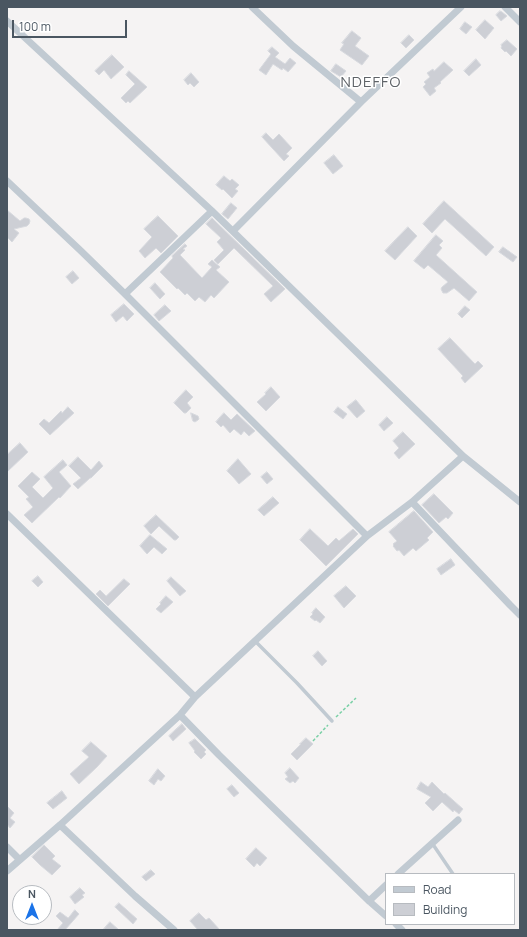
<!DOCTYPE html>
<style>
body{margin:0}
#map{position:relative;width:527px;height:937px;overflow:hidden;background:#f5f3f3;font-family:Manrope,sans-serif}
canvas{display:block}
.frame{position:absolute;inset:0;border:8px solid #4a5661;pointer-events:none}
.legend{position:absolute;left:385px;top:873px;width:130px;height:52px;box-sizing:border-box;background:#fff;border:1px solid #b7bbc0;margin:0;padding:5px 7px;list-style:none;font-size:12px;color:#4a5661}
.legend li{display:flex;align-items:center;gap:8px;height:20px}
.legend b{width:20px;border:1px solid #b7bbc0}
.north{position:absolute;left:12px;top:885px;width:40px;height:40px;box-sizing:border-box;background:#fff;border:1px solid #b7bbc0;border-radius:50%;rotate:0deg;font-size:11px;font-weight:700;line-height:16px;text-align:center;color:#4a5661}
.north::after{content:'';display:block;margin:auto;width:14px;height:18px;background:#1a73e8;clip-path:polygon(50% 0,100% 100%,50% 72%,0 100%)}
.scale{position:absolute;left:12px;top:20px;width:115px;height:18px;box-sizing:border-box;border:2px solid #4a5661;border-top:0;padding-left:5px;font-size:12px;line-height:14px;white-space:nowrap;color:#4a5661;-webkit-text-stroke:3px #fff;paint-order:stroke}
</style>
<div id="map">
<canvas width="527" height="937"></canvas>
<div class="frame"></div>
<ul class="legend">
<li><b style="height:5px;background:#c1cad2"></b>Road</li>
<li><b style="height:11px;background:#cdcfd5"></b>Building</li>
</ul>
<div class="north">N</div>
<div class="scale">100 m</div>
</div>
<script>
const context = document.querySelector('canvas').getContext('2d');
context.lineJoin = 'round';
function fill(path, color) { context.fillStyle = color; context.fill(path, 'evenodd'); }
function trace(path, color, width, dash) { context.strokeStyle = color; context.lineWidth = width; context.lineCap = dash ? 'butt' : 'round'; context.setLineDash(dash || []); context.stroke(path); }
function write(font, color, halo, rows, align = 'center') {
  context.font = font + ' Manrope,sans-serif'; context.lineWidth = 3; context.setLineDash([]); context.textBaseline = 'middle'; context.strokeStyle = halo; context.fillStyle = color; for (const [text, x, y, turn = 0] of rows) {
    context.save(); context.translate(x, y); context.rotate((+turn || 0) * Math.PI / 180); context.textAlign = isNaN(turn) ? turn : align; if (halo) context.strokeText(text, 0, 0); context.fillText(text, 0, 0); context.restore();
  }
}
const building = new Path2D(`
 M500,11L502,12L507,16L501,21L496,15Z
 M485,20L494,28L485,39L476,30Z
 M465,22L472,27L466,34L460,29Z
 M352,31L361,38L355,46L369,56L362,65L340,50L344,44L342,43Z
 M409,35L414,40L406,48L401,43Z
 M507,40L517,49L511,56L506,51L505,52L501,48L502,46L501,45Z
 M272,47L279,53L275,57L285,64L290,58L296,63L288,72L283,68L282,70L273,64L266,75L259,70L271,54L268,51Z
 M112,55L124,67L111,79L104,70L99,75L95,71Z
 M476,59L481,65L469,76L464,71Z
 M444,62L453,70L440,82L441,83L434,88L436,91L430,96L423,87L426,84L424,82L430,77L427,73L433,69L434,71Z
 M336,64L346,71L341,77L331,71Z
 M129,71L147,87L130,103L128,101L126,103L121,98L135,84L126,75Z
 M191,73L199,82L194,87L190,83L188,85L184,80Z
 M266,133L273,140L279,134L292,148L286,154L289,156L284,161L262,137Z
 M334,155L343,166L333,174L324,163Z
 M224,176L230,181L232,179L239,185L235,189L238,191L232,198L223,189L222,190L216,185Z
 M444,201L494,247L486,256L445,219L432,233L423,224Z
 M231,203L237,208L228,219L222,214Z
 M7,210L20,221L24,218H26L29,219L30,221L29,224L27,226L14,229L19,233L12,242L7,237Z
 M158,216L178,236L161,253L156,248L145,258L139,251L152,237L144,229Z
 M212,218L285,289L271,302L264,294L273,286L234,248L218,264L214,260L224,250L217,242L221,238L206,224Z
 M408,227L417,236L395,260L385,251Z
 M436,235L443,241L439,245L442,248L436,255L477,292L469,301L454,288L447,293H443L441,289L442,287L448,282L428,265L424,269L414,261Z
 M185,244L187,246L183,249L185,250L180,255L202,278L212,267L208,264L212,260L220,267L216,270L229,282L214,298L211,295L205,302L199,297L195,301L187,293L185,295L178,288L177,289L160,272L173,258L172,256Z
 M503,247L517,257L513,262L499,252Z
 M73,271L79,278L72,284L66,277Z
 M155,283L165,294L160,299L150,288Z
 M124,304L134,314L127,321L123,316L116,322L111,315Z
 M165,305L171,311L159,321L154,315Z
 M465,306L470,310L462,318L458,314Z
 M450,338L475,364L478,361L483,366L465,383L461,378L463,376L438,349Z
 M271,387L280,397L266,411L257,402L266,394L265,393Z
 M186,390L193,397L187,403L191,408L186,413H184L174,403Z
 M356,400L365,411L357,418L347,407Z
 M68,407L74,413L50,435L39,424L44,419L49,423L61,411L62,413Z
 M338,407L347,414L343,419L334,412Z
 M191,413L198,416L199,419L198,420L195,422L193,421Z
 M224,413L231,420L237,414L255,431L249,436L244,431L241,435L234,429L230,433L223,425L221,427L216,422Z
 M387,417L393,423L384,431L379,425Z
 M403,432L415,444L399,459L394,453L399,448L393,441Z
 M20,443L28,452L7,472V455Z
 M78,457L91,470L99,461L103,466L91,478H90L78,489L73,484L81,478L69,466Z
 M238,459L251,474L239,484L233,477L227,471Z
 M63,460L67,465L59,472L71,486L60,498L59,497L32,523L24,515L33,507L26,499L29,497L18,486L32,472L40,479L32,487L43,498L53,488L44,477Z
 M267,472L273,479L267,484L261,477Z
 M434,494L453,513L448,519L446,517L439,523L422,505Z
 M273,497L279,503L264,516L258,510Z
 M414,511L433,532L427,538L429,540L416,551L413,548L404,556L399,550L397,551L393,546L394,545L393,544L397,541L389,532Z
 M156,515L179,537L176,540H174L159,526L151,534L144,526Z
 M310,529L328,546L336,538L339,541L353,529L358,534L326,566L300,540Z
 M150,535L167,549L162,554L154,547L147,554L140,546Z
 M451,559L455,565L441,575L437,569Z
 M38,576L43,582L38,587L32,581Z
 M171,577L186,591L180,596L167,581Z
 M124,579L130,584L108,606L96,594L100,590L106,596Z
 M346,586L356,596L344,608L334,596Z
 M166,596L173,602L161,613L156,609L161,604L160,603Z
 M316,608L325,617L320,623L316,620L315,621L310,617L313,614L312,613Z
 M318,651L327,661L322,666L313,656Z
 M182,724L186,729L173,741L169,736Z
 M306,738L313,744L297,760L291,754L301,744H300Z
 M195,739L206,750L204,752L206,754L201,759L194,752L195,751L189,743Z
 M91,742L107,756L97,767L79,784L70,774L89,757L82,751Z
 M290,768L299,778L295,783L293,781L290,783L285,779L288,777L285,773Z
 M158,769L165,776L161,781L158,779L154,785L149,781Z
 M421,782L428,787L432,782L444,794L445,793L463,809L459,814L454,810L453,812L442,802L433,811L425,803L431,797L417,789Z
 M232,785L239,793L234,797L227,789Z
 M62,791L67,798L53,809L47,803Z
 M7,806L14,813L10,818L15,822L10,828L7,824Z
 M44,845L55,856L52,859L61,866L52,875L40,865L32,857Z
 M256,848L267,858L260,866L257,863L254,867L246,859Z
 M151,870L155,874L146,881L142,877Z
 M80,888L85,893L82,895L84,897L75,904L70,897Z
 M119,903L137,919L133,924L115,907Z
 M75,910L79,914L65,930H57L63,923L56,916L60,912L68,918Z
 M199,913L206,920L209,918L220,930H198L190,921Z
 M110,922L119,930H103Z`);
const path = new Path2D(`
 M336,717L356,698
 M313,741L328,725`);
const service = new Path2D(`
 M255,641L297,683L332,721
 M432,843L453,874`);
const minor = new Path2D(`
 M252,7L293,46L361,102
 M505,7L520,22
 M7,21L212,211L463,456L412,502L367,536L195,697L180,715L60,825L7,871
 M7,181L81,251L125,294L367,536
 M233,231L361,102L461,7
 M125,294L212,211
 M463,456L520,502
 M412,502L510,605L520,615
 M7,514L195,697
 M180,715L219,755L369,901L386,916
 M60,825L135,896L174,930
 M7,847L19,859
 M398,874L458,820
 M369,901L386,885
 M396,924L402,930`);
const neighbourhoodNames = [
 ["NDEFFO",371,83]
];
fill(building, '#cdcfd5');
trace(building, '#d7d9de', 1);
trace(path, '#7ad0a6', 1.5, [3, 2]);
trace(service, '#c1cad2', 3.5);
trace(minor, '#c1cad2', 7);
context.letterSpacing = '1px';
write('15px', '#5f6368', '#fff', neighbourhoodNames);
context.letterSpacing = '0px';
</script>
